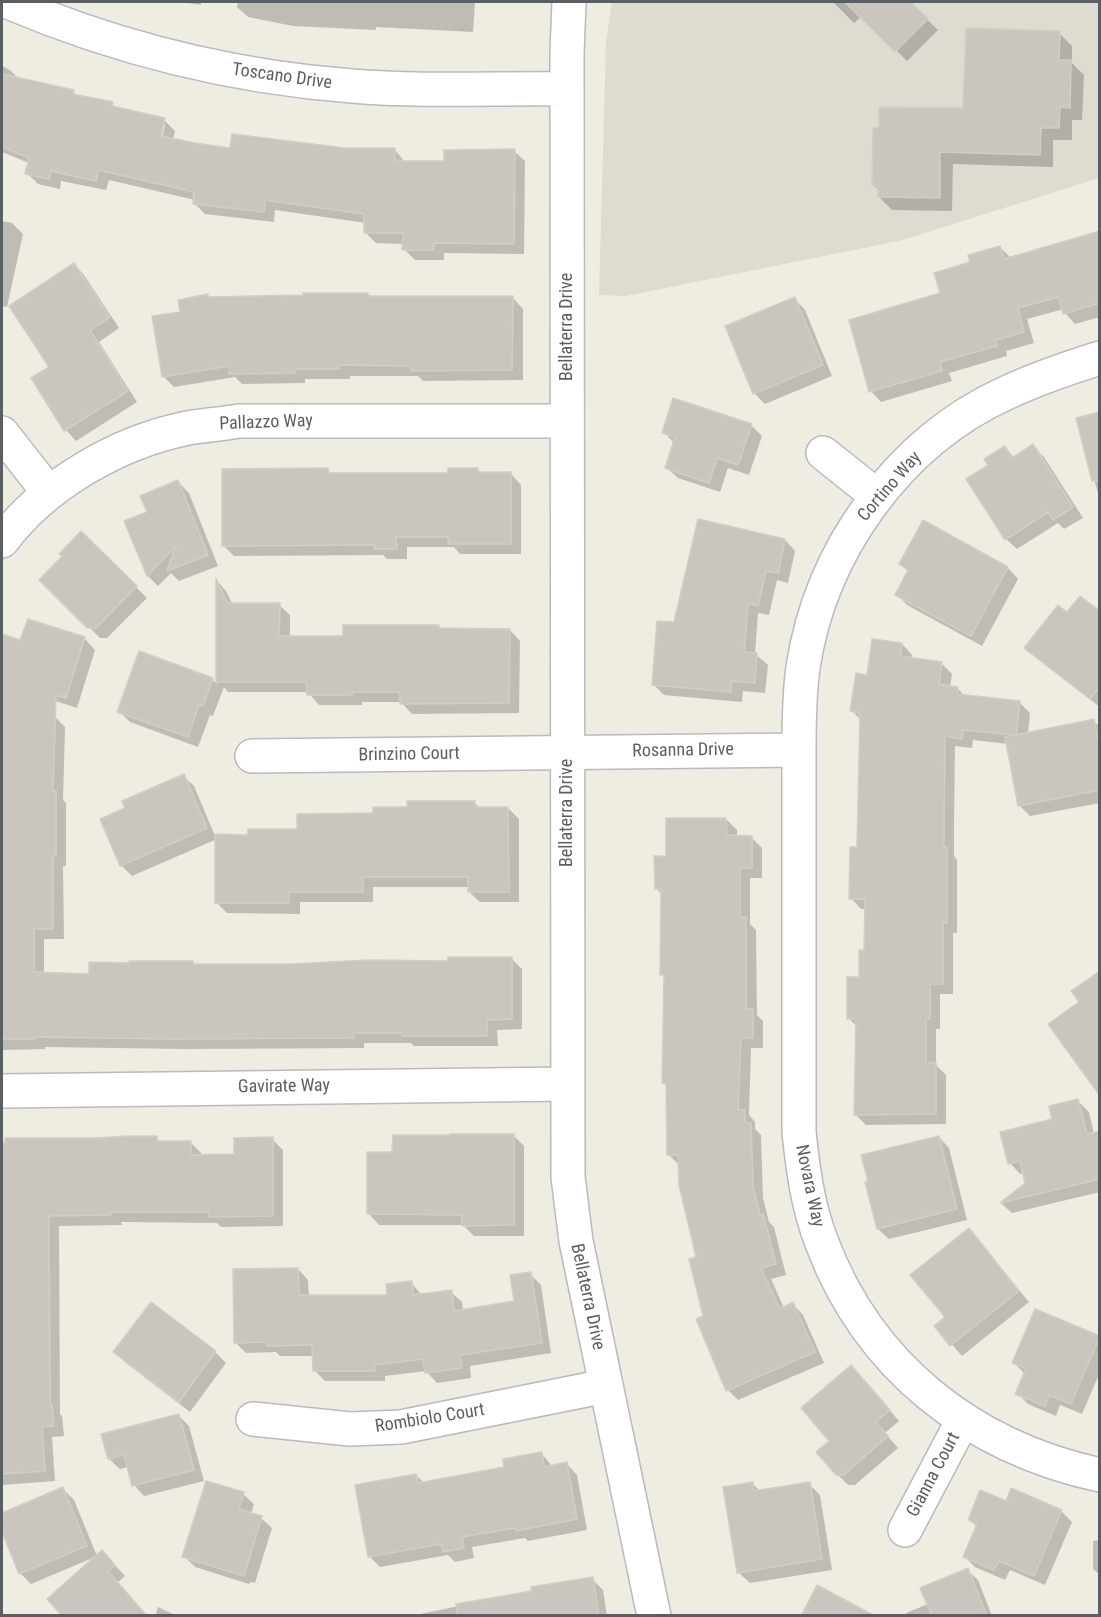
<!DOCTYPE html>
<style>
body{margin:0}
#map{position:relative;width:1101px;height:1617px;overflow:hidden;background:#efece2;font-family:"Roboto Condensed",sans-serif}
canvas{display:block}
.frame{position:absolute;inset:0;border:3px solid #5a5f64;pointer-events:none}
</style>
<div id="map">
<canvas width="1101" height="1617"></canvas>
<div class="frame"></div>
</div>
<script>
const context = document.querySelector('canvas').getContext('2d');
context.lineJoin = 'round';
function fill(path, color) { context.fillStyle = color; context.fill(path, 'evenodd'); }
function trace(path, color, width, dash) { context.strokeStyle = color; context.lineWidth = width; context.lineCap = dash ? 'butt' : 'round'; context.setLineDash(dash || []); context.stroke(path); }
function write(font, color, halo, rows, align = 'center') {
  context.font = font + ' "Roboto Condensed",sans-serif'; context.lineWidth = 4.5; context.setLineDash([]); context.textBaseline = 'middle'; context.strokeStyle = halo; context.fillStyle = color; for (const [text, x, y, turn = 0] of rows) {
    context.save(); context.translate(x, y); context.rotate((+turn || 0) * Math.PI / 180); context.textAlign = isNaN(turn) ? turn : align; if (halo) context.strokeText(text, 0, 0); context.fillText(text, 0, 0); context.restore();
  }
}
const education = new Path2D(`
 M612,2H1099V178L903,240L626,296L599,295L606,42Z`);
const shadow = new Path2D(`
 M181,2H201V5Z
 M238,2H475L473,32L376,27V30L293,26L248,17L237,7Z
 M833,2H909L938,30L907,61L862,16L854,23Z
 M1059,33L1072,46V63L1084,75L1082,120H1072V140H1053V167L953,164L952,211L892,210L879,197V190L874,185Z
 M2,66L10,70L20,80L73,92L78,96L112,104L117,109L164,120L175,131L173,140L232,149L395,150L405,162H446L514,151L525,161L524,254L444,253V260H415L404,249V244L376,243L366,233V223L275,210L274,222L205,214L194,203L195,200L109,180L106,190L61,181L60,189L38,184L27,173L29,163L2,152ZM162,125H165L161,143H158Z
 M2,221L12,223L23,234L7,307L2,306Z
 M1100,233V317L1075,324L1065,313L1064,309L1027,319L1034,343L1006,351L1007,356L949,373L952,381L881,402L871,391L942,294L972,263L1000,247L1011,258Z
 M74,264L84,275L119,328L99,342L137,402L76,441L66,430L51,368Z
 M367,294L370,297L513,298L523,309V380L423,381L418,376H350V379H305V383L242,384L235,377L174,387L163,376L182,313L209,298Z
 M795,299L805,310L832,376L765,404L754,393Z
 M1100,414V501L1078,419Z
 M751,425L762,436L749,475L728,468L720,492L678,478L667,468L675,444L664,432Z
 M1033,446L1044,457L1083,518L1064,529L1058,523L1017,549L1006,539L990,466L1005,448L1015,458Z
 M477,469L482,474H511L521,485V554H460L454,547H407V559H387L383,555L234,556L223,545L328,470L332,474L450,475Z
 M178,482L189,493L218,566L179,581L171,573L158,586L148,576L126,522L149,513Z
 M924,522L1008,568L1018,579L982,646L907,605L897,594L909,572L901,564Z
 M81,533L147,598L107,638H100L41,580L64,557Z
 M785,540L795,551L788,583L777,580L769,615L758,613L755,654L768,665L765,693L743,691L742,702L664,695L653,684L675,624Z
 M218,582L226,591L233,605H279L290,615V637H344L438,627L441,630H510L520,641L519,713L412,714L401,702H362V705H319L308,692H228L224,687L213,716L210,715L198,747L130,722L119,711L212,679L217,684Z
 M1100,613V707L1037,658L1026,648L1067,614Z
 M28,621L85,639L95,650L77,708L2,684V643L4,636L21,642Z
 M902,644L912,655V659L941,663L952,674L950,687L957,688L965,696L1020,703L1030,713L1028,734L1093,720L1100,727V803L1030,816L1019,805L1008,744L973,740L972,748L955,746L954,826V856L957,860V933H953V994H940V1029H936V1065L946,1075V1124L866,1125L855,1114L857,1027L849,1018L866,951L867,909H861L851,898L859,849L861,720L852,711L868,677Z
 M2,715L54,716L65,727L63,800L66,803V866H63L64,939H44V974L90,975L131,964L193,962L196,965L449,962L511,958L522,969V1029L497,1030L498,1046H414L411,1043H364V1048L185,1049L45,1047V1049L2,1050Z
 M183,776L194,786L215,836H250L298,830L409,809L475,803L480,808H508L519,819V902H480L469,892V887H373V902H300V914L227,913L216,902L217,839L132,876L121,865L127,809Z
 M726,819L737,830V837H751L762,848V878H750V924L756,930L757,1015L763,1021V1048H751L749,1115L755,1122V1129L761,1135L763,1198L769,1222L774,1227L786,1275L771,1279L784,1308L793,1304L803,1315L824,1363L738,1400L728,1390L704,1317L698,1258L680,1166L669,1155L667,1086L664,1083L666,978L662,974V895L656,888L667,857Z
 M1078,1101L1089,1112L1094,1134L1100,1133V1192L1012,1213L1002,1204L1027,1183L1024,1173L1020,1174L1010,1163L1054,1120Z
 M513,1135L524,1146V1236H474L463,1225H379L369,1214L394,1154Z
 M939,1137L949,1148L967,1220L889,1239L878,1229Z
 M156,1138L161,1142H190L201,1153V1156H235L272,1139L283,1150V1226L221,1227L217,1223L121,1222L122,1225L59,1226L60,1414L62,1416L64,1436L52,1437L55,1481L2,1485V1145Z
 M969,1230L1029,1302L962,1356L936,1326L947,1318Z
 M298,1269L308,1280L309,1297L389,1296L411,1283L422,1295L451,1292L462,1302L463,1311L515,1302L530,1274L541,1285L551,1353L470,1366L471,1378L437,1383L426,1371L385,1376V1381H325L314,1370V1356H280L276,1352L246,1353L235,1342Z
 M151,1304L215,1352L226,1363L190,1412L126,1363L115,1352Z
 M1036,1311L1100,1338V1372L1082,1414L1060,1405L1056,1416L1028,1404L1017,1393L1025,1374L1014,1363Z
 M862,1378L899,1421L885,1433L898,1448L855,1485H848L837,1474L831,1441Z
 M178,1415L189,1426L204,1481L144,1496L134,1485L129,1467L120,1469L109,1459Z
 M541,1453L553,1467L567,1464L577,1475L587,1530L528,1541L525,1538L472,1547L474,1558L455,1562L448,1555L380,1567L369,1556L416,1475L424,1483L506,1468Z
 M752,1483L761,1492L809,1484L820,1495L832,1570L750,1583L739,1573Z
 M63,1489L74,1500L97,1556L112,1562L125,1576L117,1583L95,1557L31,1584L20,1573L2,1528V1515Z
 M243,1494L254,1504L251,1514L261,1518L272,1528L255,1583L250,1582L249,1584L195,1567L184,1556Z
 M1006,1503L1061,1511L1072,1522L1045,1585L1010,1570L1005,1580L975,1567L965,1557L977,1527L969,1519Z
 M1100,1540V1575L1093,1569V1541Z
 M967,1570L978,1580L992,1616H907L906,1613L928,1604Z
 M592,1579L603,1590L607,1616H410Z
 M158,1607L177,1616H155Z`);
const building = new Path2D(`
 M845,2H911L928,19L895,52Z
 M966,28L1060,31L1059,60H1071L1070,108L1060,107L1059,128H1041L1040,155L940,152V198L878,197V185H872L873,128H879V107L963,108Z
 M2,74L74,90L73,94L113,102L112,106L165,118L161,136L195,143L230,148L232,134L344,148H395V161H444V150L515,149L514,244L434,243V250H402L403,233H364V214L265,200L264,212L193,204L194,192L98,170L96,181L51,171L49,179L25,174L29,158L2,147Z
 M1100,231V303L1063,314L1059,297L1018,308L1024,332L996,340L997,346L940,362L942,371L869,392L849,320L940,293L934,273L970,262L968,255L1000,246L1004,259Z
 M74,263L110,317L90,330L128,391L64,431L31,378L49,367L9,306Z
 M303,293H368V296H513L512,370L411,371V366L339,365V369H295V373L229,374V366L162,377L152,316L180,312L178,300L208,294V297L303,295Z
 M795,297L823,365L753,394L725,326Z
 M673,398L752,424L738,465L717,458L709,483L665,468L675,437L662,433Z
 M1100,412V480L1092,481L1076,418Z
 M1033,444L1073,507L1053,520L1048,512L1005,540L966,479L988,465L984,459L1005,446L1012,458Z
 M328,468V473H448V468H478V472H511V544H448V537H396L397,549H374V545L222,546V469Z
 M178,480L208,555L167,571L176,546L147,576L124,521L147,512L140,496Z
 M698,519L785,539L778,573L766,571L758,606L748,603L744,652L757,653L755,683L732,681L731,692L652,685L657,621L674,622Z
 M923,520L1008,567L971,636L895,595L908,570L899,564Z
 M81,531L137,586L96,628H87L39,580L62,556L59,554Z
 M216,578L227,603H280L279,636H343V625H439V628L510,629L509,703L400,704V692H352V695H307L306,682H216Z
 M1080,596L1100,611V686L1090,699L1024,648L1058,605L1067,612Z
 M28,619L85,637L66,698L56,695L53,791H56V856H53V929H34V972L89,974V962L129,963V961H193V964H292L369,960L448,961V957H512V1019L487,1020V1036H402V1033H354V1038L173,1039L34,1037V1039H2V634L20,640Z
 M872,639L902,643L900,656L942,662L939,684L958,687L957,694L1020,701L1016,735L1094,719L1100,748V790L1018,806L1005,737L1013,735L963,730L962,739L945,736L944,815V847H947V923H943V984H930V1019H926V1062L936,1063V1114L854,1115L856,1019H847V977H859V950H864L865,899H849L850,847H857L860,713L850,711L856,673L867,675Z
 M139,651L213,678L203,706L199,705L188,737L117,712Z
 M184,774L207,828L120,866L100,819L125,808L122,801Z
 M407,801H475V807H508L509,892H468V877H363V892H289V903H215V834L248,835V829H297V814L373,813V807H407Z
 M666,818H726L727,835L752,836V868H740V917H746V1009H753V1038H741L738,1110H745V1123H751L753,1187L760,1215L763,1214L776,1264L761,1268L780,1309L793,1302L815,1352L726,1391L696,1319L703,1316L689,1259L696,1257L679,1185L678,1155H667L666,1084L662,1083L664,975H660L661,889H655L654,856H666Z
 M1100,971V1096L1048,1024L1079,1002L1071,991Z
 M1078,1099L1087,1134L1100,1131V1179L1000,1203L1025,1183L1020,1161L1008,1164L1000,1132L1052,1119L1049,1106Z
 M450,1134H514V1225L462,1226V1215L367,1214V1152H392L393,1135H450Z
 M128,1136H157V1141H191V1155L234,1154V1138L273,1137V1216L209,1217V1212H111V1215L49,1216L50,1404H52L54,1426L42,1427L45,1471L2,1474V1143H5V1138H96Z
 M939,1136L957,1209L877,1229L865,1182L868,1181L861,1155Z
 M969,1228L1019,1291L950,1346L934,1326L945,1317L910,1275Z
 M298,1268L299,1295H387L386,1284L412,1281L413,1295L452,1290L454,1311L514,1301L510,1275L531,1272L542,1343L460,1355L462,1368L425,1373L423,1359L375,1365V1371H313L312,1345L267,1346V1342L234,1343L233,1269Z
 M151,1302L216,1351L179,1402L113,1352Z
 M1035,1309L1100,1336L1071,1404L1049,1395L1045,1406L1015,1394L1026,1368L1012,1363Z
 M851,1365L890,1410L876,1422L888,1436L844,1475H836L816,1452L829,1441L801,1408Z
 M179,1414L194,1470L132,1486L124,1455L108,1459L101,1434Z
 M542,1452L544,1467L567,1462L577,1519L516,1531L515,1528L462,1537L464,1548L443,1552L441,1544L368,1557L355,1485L416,1474L418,1483L504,1467L503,1459Z
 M206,1481L244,1492L239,1509L262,1516L244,1576L182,1557Z
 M753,1482L754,1491L810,1482L822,1559L737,1573L723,1487Z
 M63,1487L87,1546L19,1574L2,1532V1513Z
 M1011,1488L1062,1510L1034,1576L999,1561L994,1570L963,1557L977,1524L968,1520L980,1490L1006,1501Z
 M102,1550L115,1565L108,1571L147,1616H62L47,1599Z
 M968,1568L987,1616H932L920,1588Z
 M593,1577L599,1616H457L456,1604L532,1591L531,1587Z
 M817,1585L875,1616H801Z`);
const minor = new Path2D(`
 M8,2C119,49 232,77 352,86C423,92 496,88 567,89
 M569,2L567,53L568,1177L576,1241L654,1616
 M1100,358C1068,368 1036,379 1006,393C898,442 820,552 803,668C799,695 799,723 799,750V1132C803,1170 808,1208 822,1243C869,1367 971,1447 1100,1475
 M2,433L49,493
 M823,453L877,496
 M2,541C45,484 118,442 188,428C205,425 222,424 239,421H567
 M252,756L799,750
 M2,1091L567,1084
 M253,1419L350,1429L401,1427L606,1386
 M905,1530L963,1420`);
const streetNames = [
 ["Toscano Drive",282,77,8],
 ["Bellaterra Drive",567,327,-90],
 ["Pallazzo Way",266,423,-2],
 ["Cortino Way",890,487,-49],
 ["Rosanna Drive",683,751,-1],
 ["Brinzino Court",409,755,-1],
 ["Bellaterra Drive",567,813,-90],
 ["Gavirate Way",284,1087,-1],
 ["Novara Way",809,1186,78],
 ["Bellaterra Drive",587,1297,78],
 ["Rombiolo Court",430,1419,-9],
 ["Gianna Court",934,1475,-62]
];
fill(education, '#dedbd1');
fill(shadow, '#0003');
fill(building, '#cac6bf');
trace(building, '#d4cec0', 1.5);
trace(minor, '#b7bac0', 36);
trace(minor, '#fff', 33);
write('18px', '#5a5f64', '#fff', streetNames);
</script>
